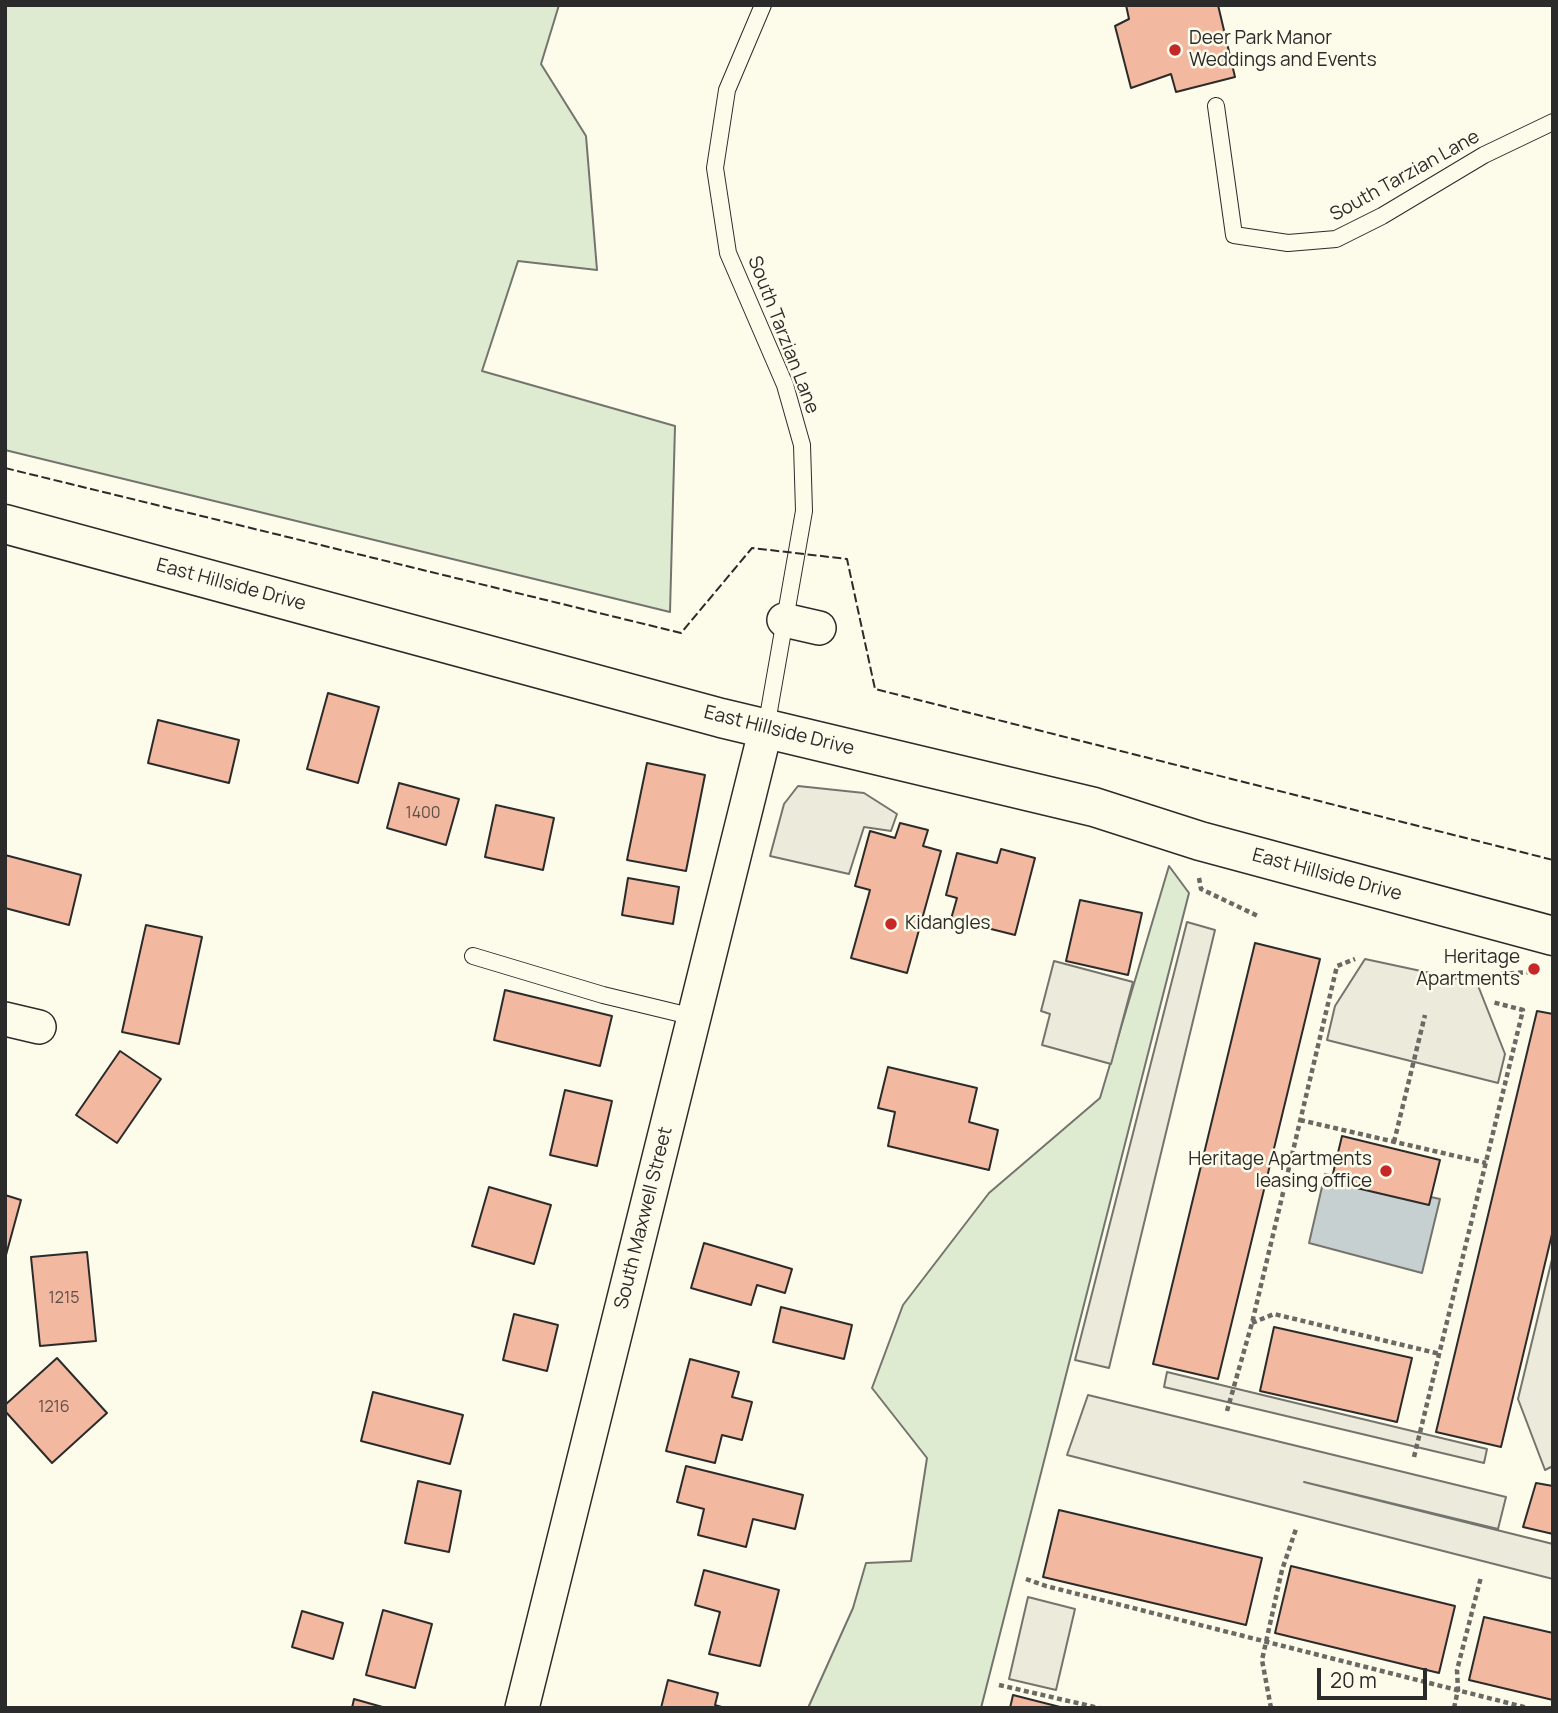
<!DOCTYPE html>
<style>
body{margin:0}
#map{position:relative;width:1558px;height:1713px;overflow:hidden;background:#fdfbea;font-family:Manrope,sans-serif}
canvas{display:block}
.frame{position:absolute;inset:0;border:7px solid #2b2b2b;pointer-events:none}
.scale{position:absolute;left:1317px;top:1668px;width:110px;height:32px;box-sizing:border-box;border:4px solid #2b2b2b;border-top:0;padding-left:9px;font-size:21px;line-height:24px;white-space:nowrap;color:#2b2b2b;-webkit-text-stroke:5px #fdfbea;paint-order:stroke}
</style>
<div id="map">
<canvas width="1558" height="1713"></canvas>
<div class="frame"></div>
<div class="scale">20 m</div>
</div>
<script>
const context = document.querySelector('canvas').getContext('2d');
context.lineJoin = 'round';
function fill(path, color) { context.fillStyle = color; context.fill(path, 'evenodd'); }
function trace(path, color, width, dash) { context.strokeStyle = color; context.lineWidth = width; context.lineCap = dash ? 'butt' : 'round'; context.setLineDash(dash || []); context.stroke(path); }
function write(font, color, halo, rows, align = 'center') {
  context.font = font + ' Manrope,sans-serif'; context.lineWidth = 5; context.setLineDash([]); context.textBaseline = 'middle'; context.strokeStyle = halo; context.fillStyle = color; for (const [text, x, y, turn = 0] of rows) {
    context.save(); context.translate(x, y); context.rotate((+turn || 0) * Math.PI / 180); context.textAlign = isNaN(turn) ? turn : align; if (halo) context.strokeText(text, 0, 0); context.fillText(text, 0, 0); context.restore();
  }
}
const green = new Path2D(`
 M5,5H559L541,64L586,136L597,270L518,261L482,371L675,426L670,612L5,450Z
 M1169,866L1189,893L981,1708H808L853,1608L866,1563L911,1561L927,1458L872,1388L903,1305L989,1193L1100,1098Z`);
const parking = new Path2D(`
 M798,786L864,793L897,814L891,831L864,827L849,874L770,856L784,804Z
 M1187,922L1215,930L1109,1368L1075,1360Z
 M1365,959L1477,983L1505,1054L1498,1083L1327,1040L1335,1006Z
 M1054,961L1133,982L1111,1064L1042,1045L1050,1014L1041,1011Z
 M1553,1255V1466L1545,1470L1518,1399Z
 M1167,1372L1487,1449L1484,1463L1164,1387Z
 M1088,1395L1506,1497L1498,1529L1304,1482L1553,1544V1579L1067,1455Z
 M1028,1597L1075,1609L1056,1690L1009,1679Z`);
const water = new Path2D(`
 M1325,1174L1440,1199L1422,1273L1309,1243Z`);
const building = new Path2D(`
 M1126,5H1218L1235,77L1176,92L1171,74L1131,88L1115,26L1129,19Z
 M328,693L379,707L358,783L307,769Z
 M158,720L239,740L229,783L148,763Z
 M647,763L705,775L686,871L627,860Z
 M399,783L459,799L446,845L387,828Z
 M496,805L554,818L543,870L485,857Z
 M900,823L928,830L923,846L941,851L907,973L851,958L870,890L855,886L870,831L895,838Z
 M1001,849L1035,858L1015,935L951,919L957,898L946,895L957,853L997,863Z
 M5,855L81,875L69,925L5,908Z
 M628,878L679,887L673,924L622,915Z
 M1080,900L1142,913L1128,975L1066,961Z
 M146,925L202,937L179,1044L122,1032Z
 M1255,943L1320,959L1218,1379L1153,1364Z
 M505,990L612,1016L600,1066L494,1040Z
 M1537,1011L1553,1014V1230L1501,1447L1436,1432Z
 M120,1051L161,1079L117,1143L76,1115Z
 M888,1067L977,1088L969,1122L998,1130L989,1170L888,1146L895,1112L878,1108Z
 M565,1090L612,1101L597,1166L550,1155Z
 M1342,1136L1440,1160L1429,1205L1331,1182Z
 M489,1187L551,1205L534,1264L472,1246Z
 M5,1195L21,1200L6,1255H5Z
 M704,1243L792,1269L785,1293L757,1285L751,1305L691,1288Z
 M87,1252L96,1341L40,1346L31,1257Z
 M781,1307L852,1325L844,1359L773,1342Z
 M514,1314L558,1325L547,1371L503,1360Z
 M1274,1327L1412,1358L1397,1422L1260,1391Z
 M57,1358L107,1413L52,1463L5,1411V1405Z
 M690,1359L739,1372L732,1397L752,1402L742,1440L722,1435L715,1463L666,1451Z
 M373,1392L463,1415L450,1464L361,1441Z
 M686,1466L803,1495L795,1529L753,1519L746,1547L698,1535L704,1509L677,1502Z
 M418,1481L461,1491L449,1552L405,1543Z
 M1536,1483L1553,1486V1534L1523,1527Z
 M1059,1510L1262,1558L1246,1625L1043,1577Z
 M1291,1566L1455,1606L1439,1673L1275,1633Z
 M704,1570L779,1590L760,1666L709,1654L720,1612L695,1605Z
 M383,1610L432,1624L415,1688L366,1675Z
 M302,1611L343,1623L333,1659L292,1647Z
 M1484,1617L1553,1633V1700L1469,1680Z
 M668,1680L718,1693L715,1705L725,1708H661Z
 M1013,1695L1064,1708H1010Z
 M354,1699L386,1708H352Z`);
const path = new Path2D(`
 M1199,878L1201,889L1260,917
 M1501,974L1531,972
 M1300,1120L1486,1163
 M1394,1142L1425,1015
 M1252,1323L1274,1314L1440,1354
 M1227,1411L1252,1323L1337,966L1355,959
 M1414,1457L1523,1010L1492,1002
 M1026,1579L1046,1586L1528,1708
 M999,1685L1099,1708
 M1271,1708L1262,1660L1282,1570L1296,1529
 M1454,1708L1458,1690L1457,1670L1481,1577`);
const lane = new Path2D(`
 M763,5L727,90L715,168L728,253L785,385L802,445L804,511L766,728
 M1216,106L1234,235L1288,243L1336,239L1382,216L1484,155L1553,122
 M473,956L603,995L694,1017`);
const street = new Path2D(`
 M784,620L819,628
 M5,1019L39,1027
 M522,1708L766,728`);
const secondary = new Path2D(`
 M5,524L721,718L1094,807L1200,841L1553,936`);
const fence = new Path2D(`
 M5,468L681,633L752,548L847,559L875,689L1553,860`);
const markers = [
 [1175,50,7,"#c62828"],
 [891,924,7,"#c62828"],
 [1534,969,7,"#c62828"],
 [1386,1171,7,"#c62828"]
];
const numberNames = [
 ["1400",423,814],
 ["1215",64,1299],
 ["1216",54,1408]
];
const poiNames = [
 ["Deer Park Manor",1189,39],
 ["Weddings and Events",1189,61],
 ["Kidangles",905,924],
 ["Heritage",1520,958,"right"],
 ["Apartments",1520,980,"right"],
 ["Heritage Apartments",1372,1160,"right"],
 ["leasing office",1372,1182,"right"]
];
const streetNames = [
 ["South Tarzian Lane",1405,176,-29],
 ["South Tarzian Lane",783,335,69],
 ["East Hillside Drive",231,585,15],
 ["East Hillside Drive",779,731,14],
 ["East Hillside Drive",1327,875,15],
 ["South Maxwell Street",644,1218,-76]
];
fill(green, '#deebd1');
trace(green, '#74746e', 2);
fill(parking, '#eceadb');
trace(parking, '#74746e', 2);
fill(water, '#c7d0d0');
trace(water, '#74746e', 2);
fill(building, '#f2b8a0');
trace(building, '#2b2b2b', 2);
trace(lane, '#2b2b2b', 18);
trace(street, '#2b2b2b', 36);
trace(secondary, '#2b2b2b', 41);
trace(path, '#6a6964', 4.5, [5, 3.5]);
trace(lane, '#fdfbea', 16);
trace(street, '#fdfbea', 33);
trace(secondary, '#fdfbea', 38);
trace(fence, '#2b2b2b', 2, [9, 3.5]);
for (const [x, y, r, color] of markers) { const dot = new Path2D(); dot.arc(x, y, r, 0, 2 * Math.PI); context.fillStyle = color; context.fill(dot); trace(dot, '#fdfbea', 2.5); }
write('16px', '#5d4e48', null, numberNames);
write('19px', '#2b2b2b', '#fdfbea', poiNames, 'left');
write('19px', '#2b2b2b', '#fdfbea', streetNames);
</script>
